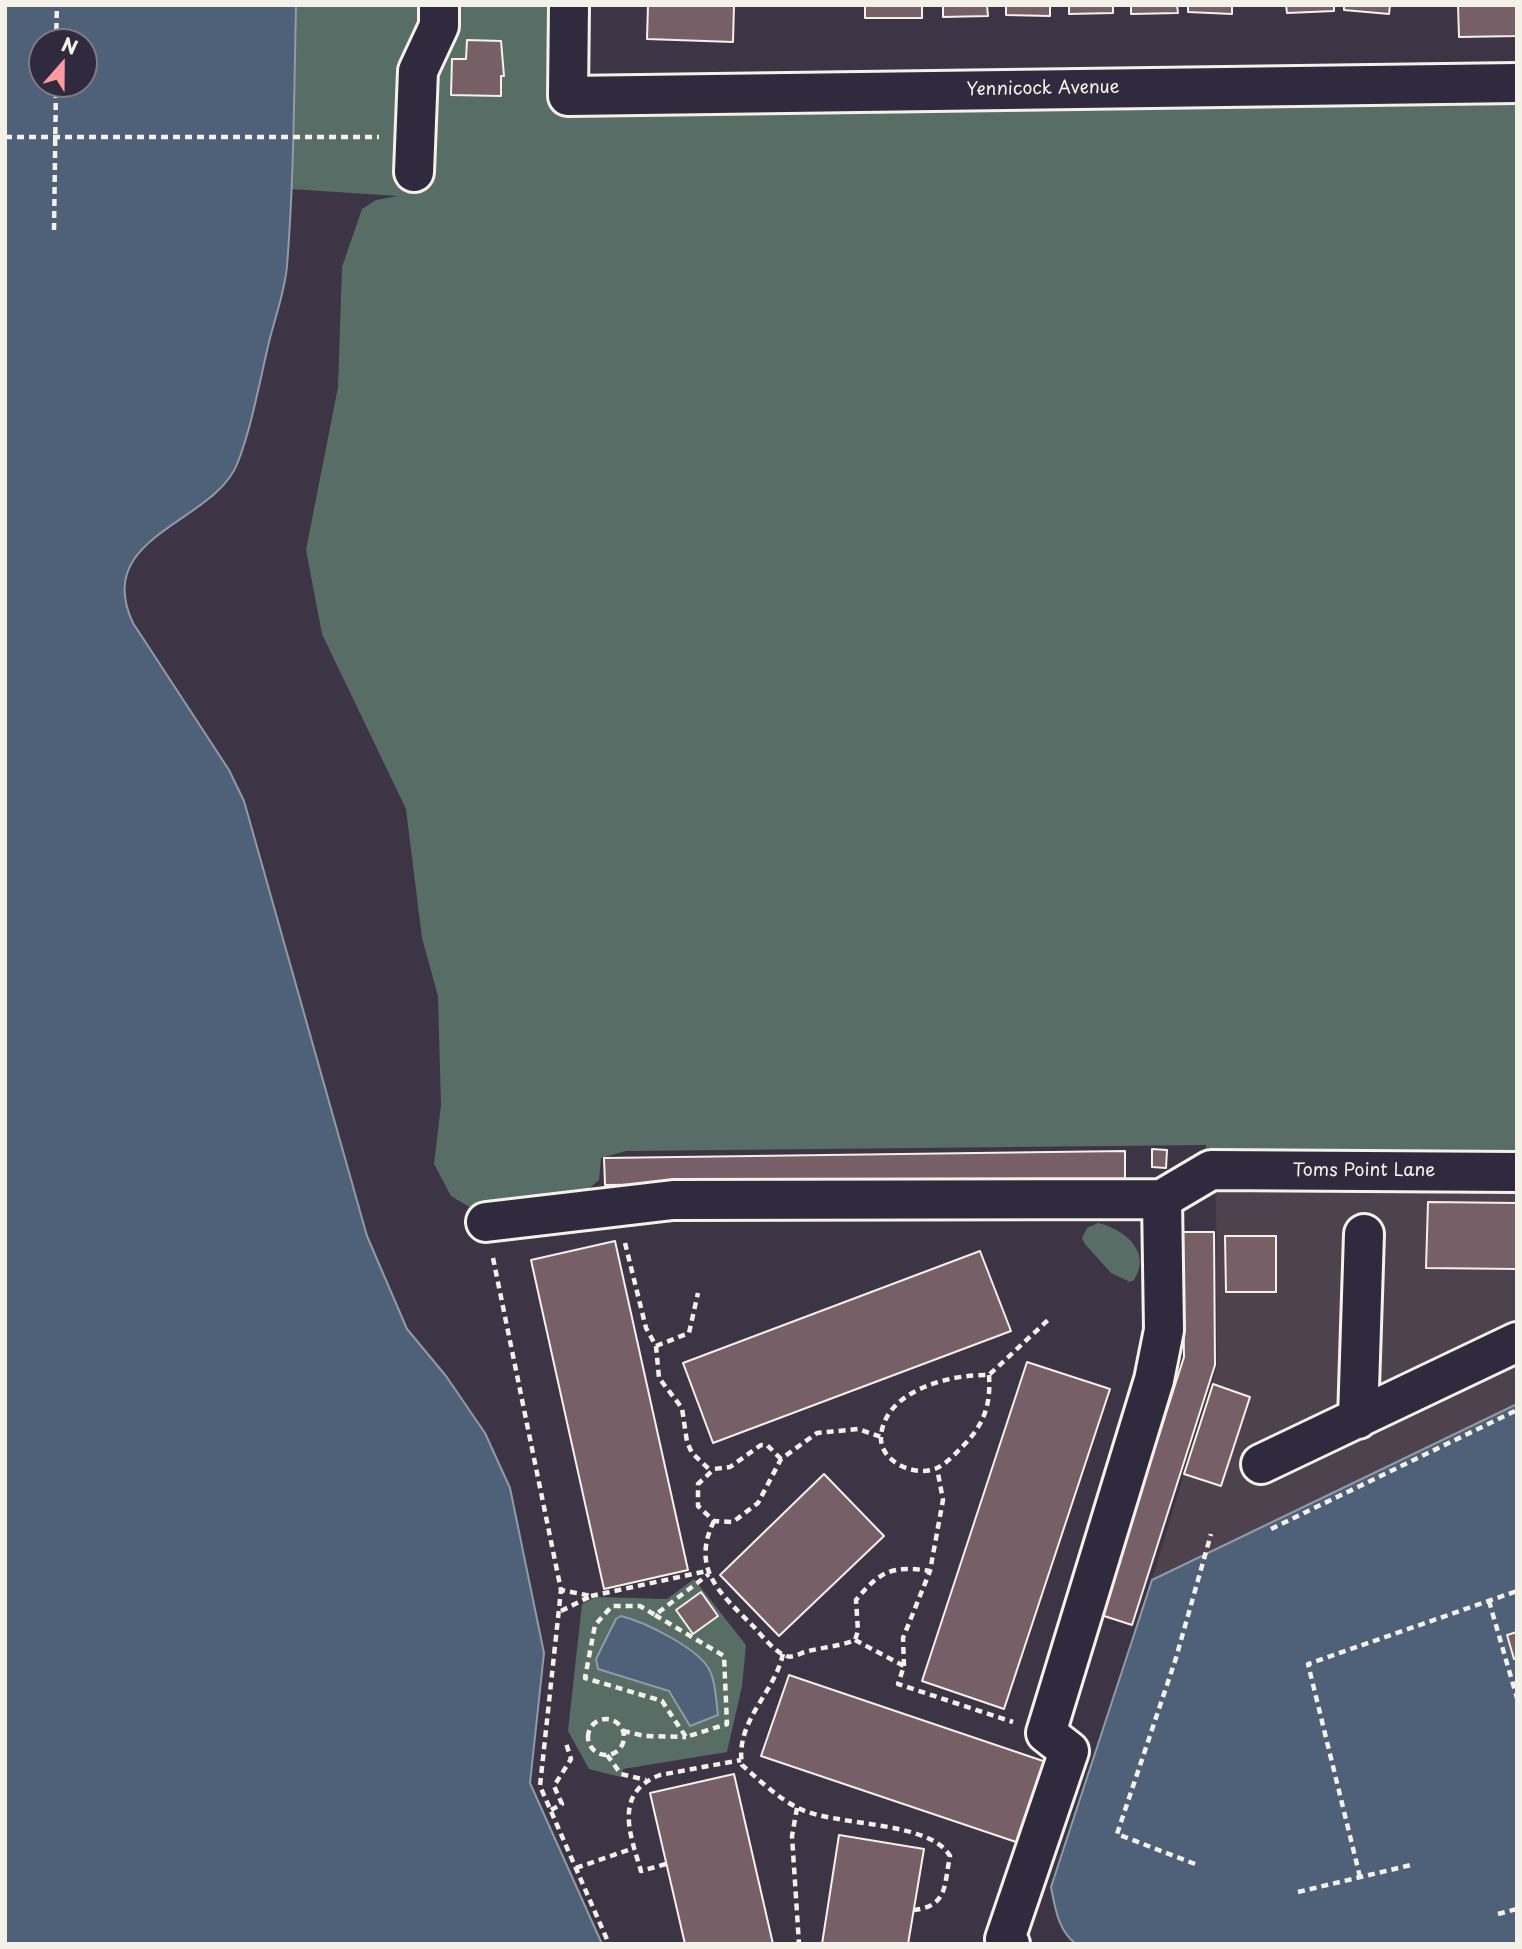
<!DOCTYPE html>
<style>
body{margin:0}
#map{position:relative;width:1522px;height:1949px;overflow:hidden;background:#3d3545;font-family:"Playpen Sans",sans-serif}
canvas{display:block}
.frame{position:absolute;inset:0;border:7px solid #f4f1e8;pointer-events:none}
.north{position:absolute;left:28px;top:28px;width:70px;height:70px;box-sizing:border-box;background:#2f2a3d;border:2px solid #7e7a81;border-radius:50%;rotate:21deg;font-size:19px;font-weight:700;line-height:28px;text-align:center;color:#f4f1e8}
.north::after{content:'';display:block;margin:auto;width:24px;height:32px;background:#ff9aa2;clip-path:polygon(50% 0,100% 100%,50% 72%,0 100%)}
</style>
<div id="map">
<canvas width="1522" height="1949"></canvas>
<div class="frame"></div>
<div class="north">N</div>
</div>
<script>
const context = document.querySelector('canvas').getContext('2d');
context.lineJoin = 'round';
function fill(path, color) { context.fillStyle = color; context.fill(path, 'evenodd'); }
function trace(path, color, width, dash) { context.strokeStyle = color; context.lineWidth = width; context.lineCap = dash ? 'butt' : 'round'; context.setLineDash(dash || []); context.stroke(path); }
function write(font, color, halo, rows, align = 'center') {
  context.font = font + ' "Playpen Sans",sans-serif'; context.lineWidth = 7; context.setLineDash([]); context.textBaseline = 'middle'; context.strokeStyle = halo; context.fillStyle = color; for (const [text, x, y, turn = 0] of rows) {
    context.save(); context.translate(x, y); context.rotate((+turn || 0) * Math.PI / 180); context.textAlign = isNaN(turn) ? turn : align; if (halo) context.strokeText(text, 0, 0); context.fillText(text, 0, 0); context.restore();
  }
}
const built = new Path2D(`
 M1211,1169L1517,1172V1404L1152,1580L1217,1366L1216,1202Z`);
const green = new Path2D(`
 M296,5H568L570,101L1517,83V1172L1211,1169L1206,1145L626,1151L601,1158L599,1180L579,1197L476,1211L451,1196L434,1164L441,1105L438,996L422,938L406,809L322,634L306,550L338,387L342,267L362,209L376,200L398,196L290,189Z
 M1098,1223C1123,1229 1153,1251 1134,1280L1130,1282L1111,1273L1085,1244L1082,1238L1087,1228Z
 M694,1579L746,1645L742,1686L727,1752L623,1769L621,1777L589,1769L568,1731L582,1604L596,1597L667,1599Z`);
const water = new Path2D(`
 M5,5H296C294,92 294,180 287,266C285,290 276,315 270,338C260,379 253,422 238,462C216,523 91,535 133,623L229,770L244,801L367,1236L407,1329L446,1376L485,1433L510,1488L544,1653L530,1783L602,1944H5ZM42,42H84V84H42Z
 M1517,1404V1944H1076C1058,1931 1055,1907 1051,1887L1152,1580Z
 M621,1616C645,1622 700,1649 710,1671C716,1683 716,1701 718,1715L690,1726L669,1691L598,1669L596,1659L616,1619Z`);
const building = new Path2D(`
 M648,5H734L733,42L647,39Z
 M865,5H922V18H865Z
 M943,5H987L988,16L943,17Z
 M1006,5H1050V16L1006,15Z
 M1069,5H1113V13L1069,14Z
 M1131,5H1177L1178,13L1131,14Z
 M1188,5H1232V14L1188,12Z
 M1286,5H1334V11L1287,13Z
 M1344,5H1390L1389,14L1344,10Z
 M1458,5H1517V36L1459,37Z
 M467,40L501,41L504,76H501V96L451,95L452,59H466Z
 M1152,1149L1167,1150L1166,1168L1152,1167Z
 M1125,1151V1179L605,1185L604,1158Z
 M1428,1202L1517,1203V1269L1426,1268Z
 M1182,1232H1214L1215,1365L1132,1625L1101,1615L1184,1357Z
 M1225,1236H1276V1292H1226Z
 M615,1241L688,1570L604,1589L531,1260Z
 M980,1251L1011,1331L713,1443L683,1363Z
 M1027,1362L1110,1389L1004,1709L922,1681Z
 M1213,1384L1250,1397L1221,1486L1184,1474Z
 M824,1474L884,1536L779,1636L720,1575Z
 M701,1592L718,1616L693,1634L676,1610Z
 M1517,1632V1658L1514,1659L1507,1635Z
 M789,1675L1052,1764L1025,1845L761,1756Z
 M734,1774L773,1944H685L650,1793Z
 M839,1835L924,1849L908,1944H822Z`);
const path = new Path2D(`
 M56,42L57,5
 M5,137H379
 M54,230L56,84
 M625,1243L646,1328L656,1346L659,1378L682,1408L687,1442L692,1453L711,1471
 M493,1258L561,1590L540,1786L609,1944
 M656,1346L689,1333L698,1293
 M989,1375C991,1405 984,1425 962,1447C955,1454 946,1464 937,1468C916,1478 879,1462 881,1436C885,1390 951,1374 989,1375L1048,1320
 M781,1459L767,1445H761L730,1467L714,1469L698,1484V1506L714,1521L733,1522L758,1503L781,1459L817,1433L858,1429L881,1437
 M714,1521C690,1570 721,1594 754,1627C762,1636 775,1652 786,1656C791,1658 798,1655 802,1653C820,1647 838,1647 855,1640L858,1631L856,1600C880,1571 892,1565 930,1571L943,1500L937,1468
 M1271,1529L1517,1410
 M591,1596L707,1571
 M1489,1601L1517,1698
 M561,1611L591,1596L561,1590
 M655,1615L724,1656L727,1724L686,1737L662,1701L585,1678L595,1625L612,1606H640L655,1615L709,1574
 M855,1640L904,1666L898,1684L1013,1722
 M783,1654C774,1694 735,1721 742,1765C759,1780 778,1798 798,1808C836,1827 929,1820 950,1856C944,1885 948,1906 914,1910
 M904,1666L903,1638L930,1571
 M588 1737a18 18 0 1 1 36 0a18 18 0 1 1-36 0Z
 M623,1731L645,1736L686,1737
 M607,1755L621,1774L646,1780
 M797,1808L792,1836L799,1944
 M551,1810L562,1804L554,1786L571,1759L566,1743
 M666,1864L641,1871C630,1834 613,1793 660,1775L741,1760
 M1195,1864L1117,1834L1176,1658L1211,1534
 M576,1868L634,1848
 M1360,1877L1308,1664L1517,1591
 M1298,1892L1411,1865
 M1498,1914L1517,1909`);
const minor = new Path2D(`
 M569,5L568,96L1517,83
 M414,172L418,71L439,26V5
 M486,1222L673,1200L1162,1199L1211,1170L1517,1172
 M1358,1419L1364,1234
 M1261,1464L1517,1342
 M1010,1944L1005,1939L1069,1751L1046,1733L1154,1380L1164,1330L1162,1199`);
const streetNames = [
 ["Yennicock Avenue",1043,89,-1],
 ["Toms Point Lane",1364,1171]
];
fill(built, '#4e424f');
fill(green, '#596d67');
fill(water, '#4e6179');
trace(water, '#909ba5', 2);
fill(building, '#765f66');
trace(building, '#f4f1e8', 2);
trace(minor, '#f4f1e8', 44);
trace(path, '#f4f1e8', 4.5, [7, 5]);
trace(minor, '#2f2a3d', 38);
write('18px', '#f4f1e8', '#2f2a3d', streetNames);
</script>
